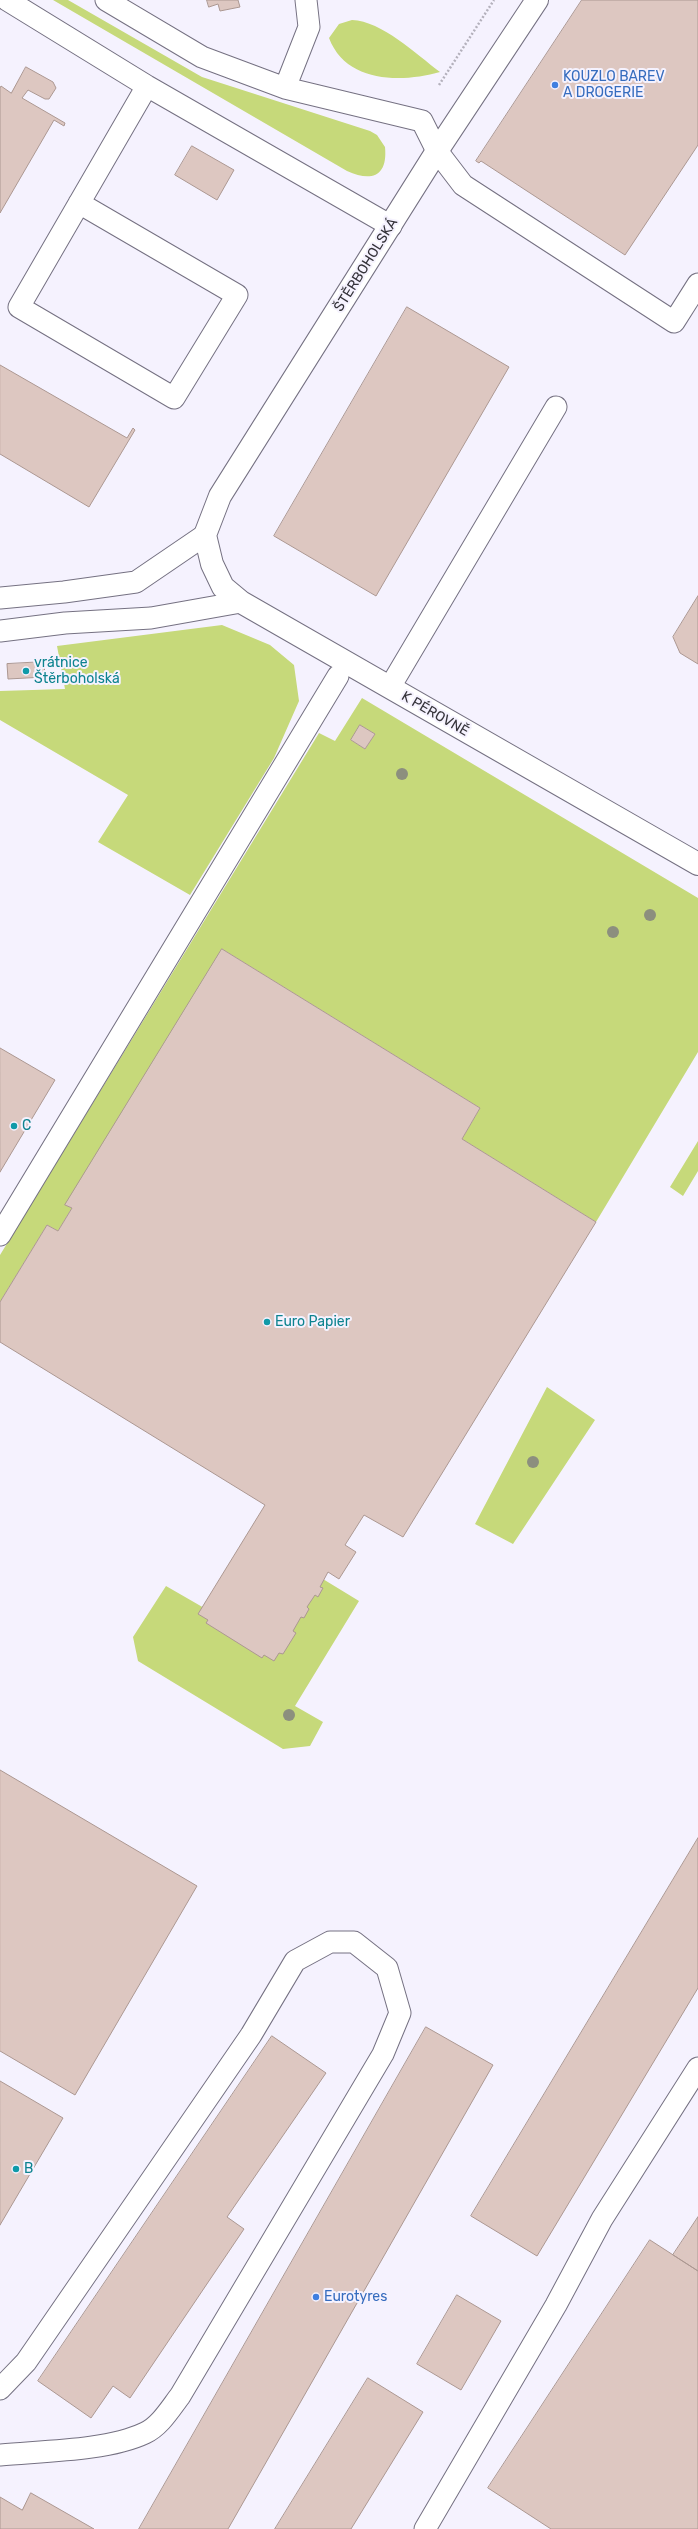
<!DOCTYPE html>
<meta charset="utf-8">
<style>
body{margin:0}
canvas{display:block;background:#f5f2fe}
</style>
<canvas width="698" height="2529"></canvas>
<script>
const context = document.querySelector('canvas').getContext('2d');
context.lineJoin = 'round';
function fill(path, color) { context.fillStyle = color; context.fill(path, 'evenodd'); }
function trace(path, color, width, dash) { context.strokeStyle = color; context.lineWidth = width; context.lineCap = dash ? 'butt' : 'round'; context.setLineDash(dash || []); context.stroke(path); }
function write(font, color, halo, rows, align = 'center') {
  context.font = font + ' Rubik,sans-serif'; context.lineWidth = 4; context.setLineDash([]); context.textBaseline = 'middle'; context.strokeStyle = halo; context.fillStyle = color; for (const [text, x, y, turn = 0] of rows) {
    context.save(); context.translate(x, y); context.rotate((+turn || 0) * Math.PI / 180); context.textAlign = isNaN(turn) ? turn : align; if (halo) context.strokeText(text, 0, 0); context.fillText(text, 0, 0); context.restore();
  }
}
const green = new Path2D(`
 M53,0H68L202,77L370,131L377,135L385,147C388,177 371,182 347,171Z
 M352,20C382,21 416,54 440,72C401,83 346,83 329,38L339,24Z
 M222,625L270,645L294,665L299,701L274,758L190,895L98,842L128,795L0,720V691L65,689L57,646Z
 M362,698L698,898V1052L596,1222L462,1139L480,1108L222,949L66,1204L72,1208L58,1231L47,1225L0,1302V1255L319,733L335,741ZM360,725L375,734L365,749L351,740Z
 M698,1141V1171L683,1196L670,1187Z
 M547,1387L595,1420L513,1544L475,1524Z
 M318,1576L359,1601L295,1706L323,1722L310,1746L283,1749L138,1661L133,1637L166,1586L277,1650Z`);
const building = new Path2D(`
 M207,0H238L240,7L220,11L218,4L209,7Z
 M582,0H698V145L625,255L481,161L479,163L476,161Z
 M26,67L53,82L56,88L49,99H45L28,90L22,98L65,123L64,126L54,120L0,213V88L1,86L11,93Z
 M192,146L234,170L217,200L175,175Z
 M407,307L509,367L376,596L274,536Z
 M0,365L127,438L133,428L135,430L89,507L0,454Z
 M698,596V664L680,653L673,637Z
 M44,662L45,677L8,679L7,664Z
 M360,725L375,734L365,749L351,740Z
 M222,949L480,1108L462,1139L596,1222L403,1537L364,1515L345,1545L356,1552L339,1579L328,1572L320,1587L323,1588L318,1597L315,1595L307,1607L309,1609L304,1618L301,1617L293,1631L296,1633L283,1654L279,1653L274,1661L264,1655L262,1658L206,1623L208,1620L198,1614L265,1505L0,1342V1302L47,1225L58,1231L72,1208L65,1205Z
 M0,1048L55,1080L0,1172Z
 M0,1770L197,1886L75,2095L0,2051Z
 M698,1838V1988L537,2256L471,2216Z
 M426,2027L493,2065L228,2529H139Z
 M272,2036L326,2073L227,2217L244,2229L130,2398L113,2386L91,2418L38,2381Z
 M0,2081L63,2118L0,2225Z
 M698,2217V2271L673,2255Z
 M650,2240L698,2271V2529H551L488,2488Z
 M457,2295L501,2321L461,2390L417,2364Z
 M368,2378L423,2412L351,2529H275Z
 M31,2493L94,2529H0V2497L22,2510Z`);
const path = new Path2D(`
 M439,85L494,0`);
const lane = new Path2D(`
 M7,0L147,86L391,226
 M106,0L202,57L285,88L422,121L437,151L463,185L674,322L698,284
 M285,88L309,27L306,0
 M79,203L237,295L174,398L19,307L147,86
 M0,598L64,592L136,582L205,535
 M0,631L65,623L151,618L241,602
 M390,687L556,407
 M0,1235L338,676
 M0,2389L26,2362L251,2035L295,1961L330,1942H354L387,1968L400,2013L383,2054L180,2396C170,2409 160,2426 145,2433C107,2451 43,2451 0,2455
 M425,2529L556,2305L602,2219L698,2068`);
const street = new Path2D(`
 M537,0L437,151L220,496L205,535L212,564L223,587L241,602L698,864`);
const trees = [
 [402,774],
 [650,915],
 [613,932],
 [533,1462],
 [289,1715]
];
const markers = [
 [555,85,4,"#3f7fe0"],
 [26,671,4,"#0f9aa8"],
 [14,1126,4,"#0f9aa8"],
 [267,1322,4,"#0f9aa8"],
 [16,2169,4,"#0f9aa8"],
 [316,2297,4,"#3f7fe0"]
];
const shopNames = [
 ["KOUZLO BAREV",563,77],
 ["A DROGERIE",563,93],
 ["Eurotyres",324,2297]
];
const streetNames = [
 ["ŠTĚRBOHOLSKÁ",366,265,-58],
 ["K PÉROVNĚ",435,714,30]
];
const cultureNames = [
 ["vrátnice",34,663],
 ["Štěrboholská",34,679],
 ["C",22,1126],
 ["Euro Papier",275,1322],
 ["B",24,2169]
];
fill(green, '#c6d97a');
fill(building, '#ddc7c1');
trace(building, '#ac9892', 1);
trace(lane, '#757182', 23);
trace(street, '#757182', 24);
trace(path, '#b4b1bc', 2.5, [2, 2]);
trace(lane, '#fff', 21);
trace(street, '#fff', 22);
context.fillStyle = '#8c8f7e';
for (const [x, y] of trees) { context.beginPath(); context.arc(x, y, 6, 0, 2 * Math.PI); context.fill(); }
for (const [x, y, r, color] of markers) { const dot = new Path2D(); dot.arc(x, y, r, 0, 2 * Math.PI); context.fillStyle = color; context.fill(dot); trace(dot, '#f5f2fe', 1.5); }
write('14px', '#366cbe', '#f5f2fe', shopNames, 'left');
write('14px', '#35333a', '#f5f2fe', streetNames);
write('14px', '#0d838f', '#f5f2fe', cultureNames, 'left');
</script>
